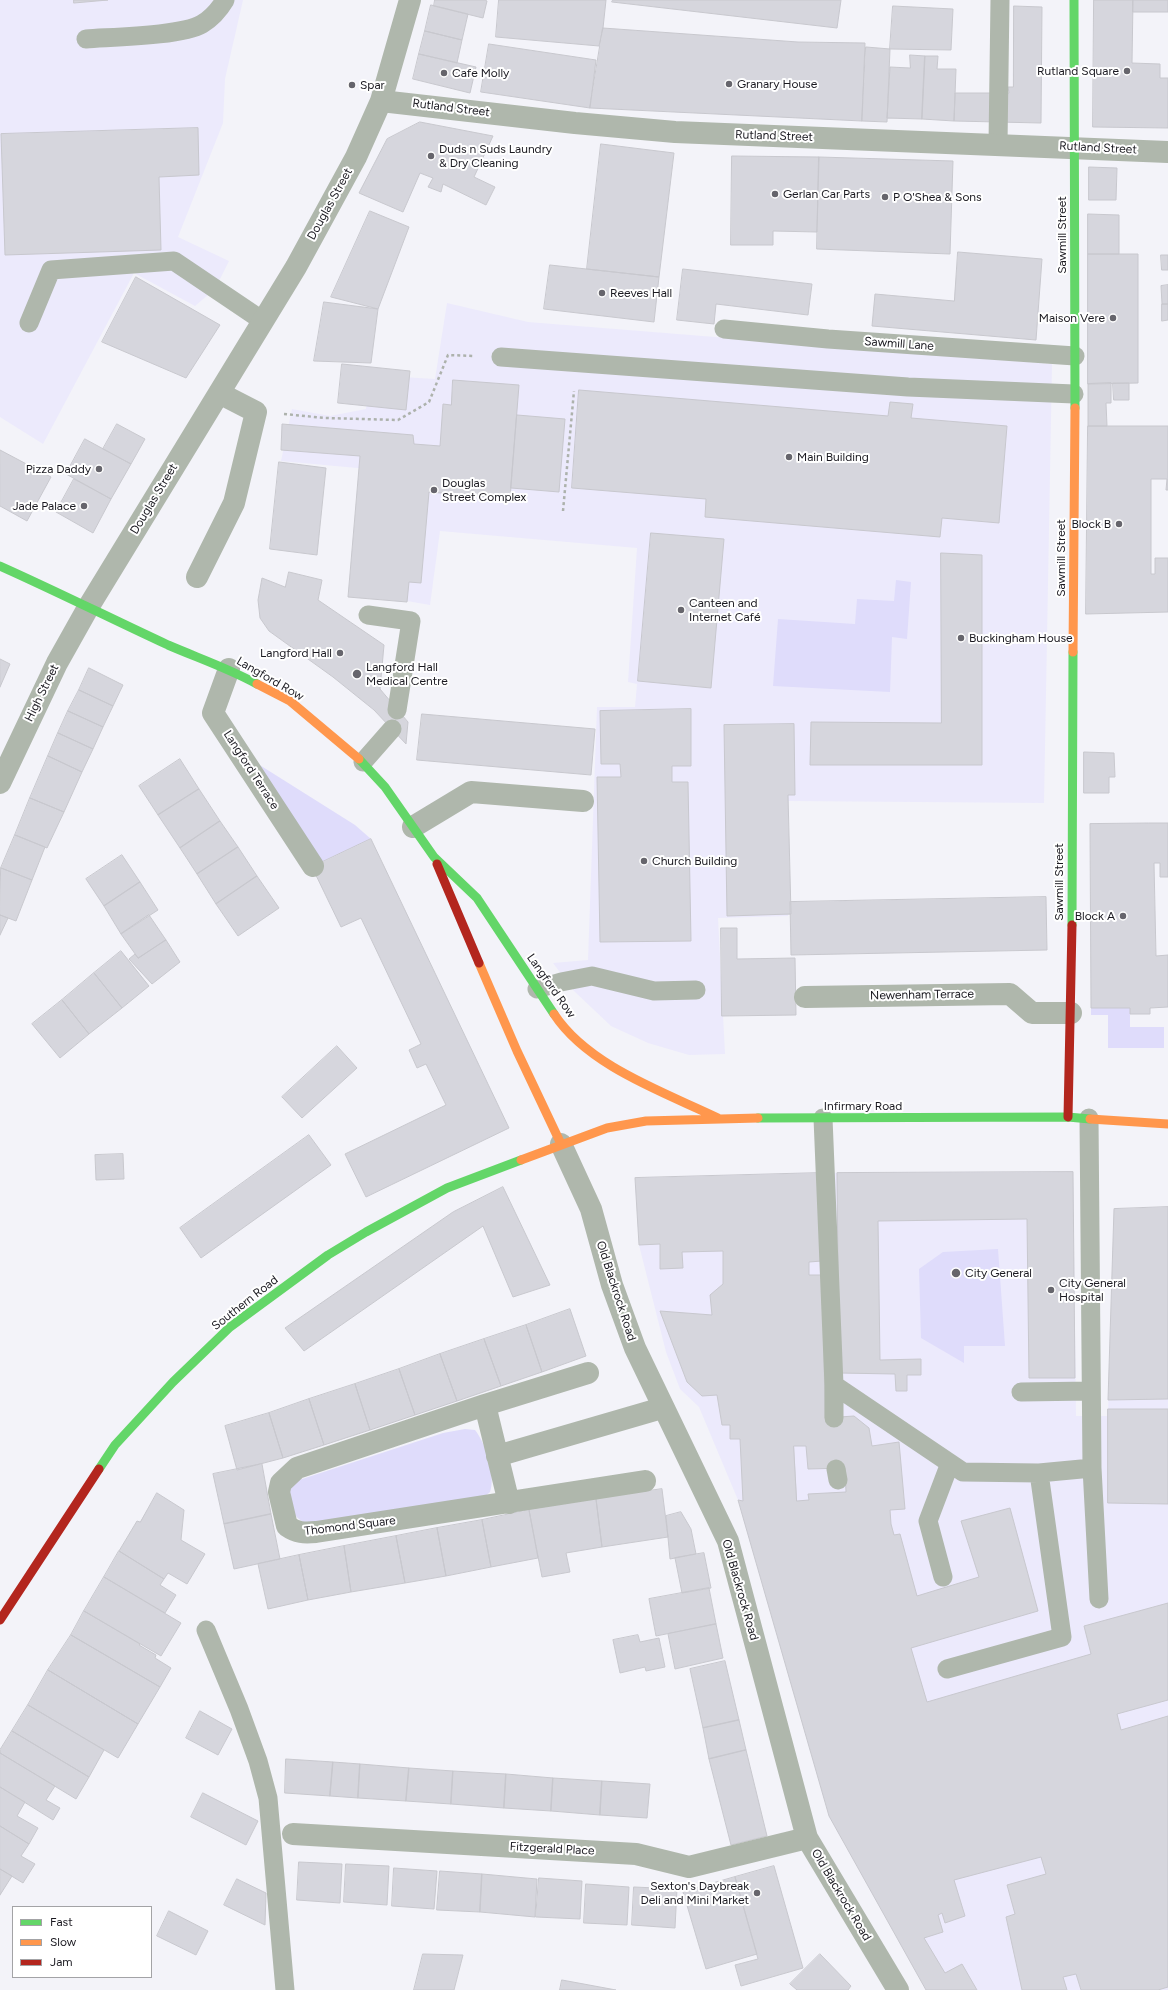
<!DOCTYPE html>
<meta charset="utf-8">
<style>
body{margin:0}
#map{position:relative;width:1168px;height:1990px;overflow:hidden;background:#f3f3f9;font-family:Figtree,sans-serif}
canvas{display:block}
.legend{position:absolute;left:12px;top:1906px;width:140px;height:72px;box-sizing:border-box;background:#fff;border:1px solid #a3a3a6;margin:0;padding:5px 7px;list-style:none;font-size:12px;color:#1a1920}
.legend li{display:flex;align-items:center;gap:8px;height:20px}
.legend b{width:20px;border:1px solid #a3a3a6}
</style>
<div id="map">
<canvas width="1168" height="1990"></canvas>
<ul class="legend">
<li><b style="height:5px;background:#63d668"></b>Fast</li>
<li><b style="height:5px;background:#ff974d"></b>Slow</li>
<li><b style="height:5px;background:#b3261e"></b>Jam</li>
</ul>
</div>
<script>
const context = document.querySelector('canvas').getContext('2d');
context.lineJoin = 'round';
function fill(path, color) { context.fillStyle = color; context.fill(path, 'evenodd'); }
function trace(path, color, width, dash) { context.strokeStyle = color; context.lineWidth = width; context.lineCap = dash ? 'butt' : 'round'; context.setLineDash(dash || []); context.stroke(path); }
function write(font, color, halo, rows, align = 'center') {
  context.font = font + ' Figtree,sans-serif'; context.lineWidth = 4; context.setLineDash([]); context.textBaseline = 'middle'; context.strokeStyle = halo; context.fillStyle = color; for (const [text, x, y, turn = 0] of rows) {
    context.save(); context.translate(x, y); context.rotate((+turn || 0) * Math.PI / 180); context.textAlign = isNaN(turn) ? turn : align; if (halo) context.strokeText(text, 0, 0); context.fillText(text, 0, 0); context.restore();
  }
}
const built = new Path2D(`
 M0,0H243L225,79L223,123L178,237L229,261L215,289L195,306L134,273L43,444L0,417Z
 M447,303L528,322L1052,364L1044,803L788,801V916L718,918L725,1054L689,1055L648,1043L611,1026L574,991L553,963L588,960L597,707H635L637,684L628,682L637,548L440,531L430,605L355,592L368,469L281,461L292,409L330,416L366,409L369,375L435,379Z
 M1073,1172L1076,1416H1108L1114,1209L1168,1207V1990H926L829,1816L738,1500L699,1407L680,1389L666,1352L639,1245L635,1178L820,1173Z`);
const green = new Path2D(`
 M896,580L911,582L907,639L892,637L890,692L773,686L778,619L855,624L857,599L894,601Z
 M239,752L355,825L371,839L313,866Z
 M1091,1008H1130V1027H1164V1048H1108V1015H1091Z
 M998,1249L1005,1346H964V1363L921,1338L919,1269L943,1252Z
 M465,1429L475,1430C486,1444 496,1476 490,1492L482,1499L306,1523C290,1516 292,1506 289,1490L296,1481L443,1433Z`);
const building = new Path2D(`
 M74,0H108L74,3Z
 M435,0H485L487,1L483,18L434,6Z
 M499,0H606L603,28L599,46L496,37Z
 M613,0H841L837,28L612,2Z
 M1094,0H1133L1132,63L1160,64V78H1168V128L1093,127Z
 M1133,0H1168V12H1133Z
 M431,5L468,14L462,40L425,31Z
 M893,6L953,9L951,50L890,49Z
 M1014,6L1042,7L1041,123L954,121L955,93H1009L1008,87H1013Z
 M603,28L798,42L865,43L862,121L590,108Z
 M425,31L462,40L457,63L419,54Z
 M489,44L596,60L590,108L481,92Z
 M866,47L890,49L887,122L862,121Z
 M419,54L476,67L470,93L413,79Z
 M910,55L925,56L922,119L887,118L890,67L910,68Z
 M925,56H938L937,69H956L954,121L922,119Z
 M420,122L493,136L474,177L495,187L486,205L443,184L441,192L428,187L433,178L420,173L403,212L359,193L387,139Z
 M198,128L199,175L159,177L161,250L5,255L1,134Z
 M601,144L674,153L659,277L587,269Z
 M732,156L819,157L817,232L773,231V245H731Z
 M819,157L953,161L950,254L817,249Z
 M1089,167L1117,168L1116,200H1089Z
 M370,211L409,227L378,309L331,297Z
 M1088,214L1119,215V254H1088Z
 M958,252L1042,259L1036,340L872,326L875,294L954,301Z
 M1088,254H1138V383L1088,384Z
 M1161,255H1168V270H1162Z
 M550,265L659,277L654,322L544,309Z
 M683,269L812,284L808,315L716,304L714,324L677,320Z
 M136,277L220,325L186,378L102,342Z
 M1168,285V304H1162L1161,286Z
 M324,302L378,309L371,363L314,361Z
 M1162,304H1168V320L1162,321Z
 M342,364L410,371L406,410L338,403Z
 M453,380L519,385L510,499L429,492L421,583L409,582L407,602L348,597L360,456L281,450L282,424L413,435L414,444L440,446L443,404L451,405Z
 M1111,383V403H1106L1107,426H1088V384Z
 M1113,383H1129V400H1114Z
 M579,390L888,416L890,402L913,404L911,418L1007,426L999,523L942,518L940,537L705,517L706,499L572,488Z
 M517,415L565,419L559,492L511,488Z
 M117,424L145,439L131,464L103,449Z
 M1088,426H1168V490H1166L1167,479H1151V574H1155V558H1168V612L1086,614Z
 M85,439L131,464L111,499L66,474Z
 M0,450L51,477L27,521L0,506Z
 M279,462L326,468L317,555L270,549Z
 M74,479L111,499L93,533L56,512Z
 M651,533L724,539L711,688L638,681Z
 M941,553L982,555V765H810L811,722L941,723Z
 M289,572L322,580L318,600L384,645L380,689L408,722L406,744L374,710L333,677L269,631L260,618L258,600L262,578L285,587Z
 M0,659L10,664L0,687Z
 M89,668L123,685L113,706L79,690Z
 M79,690L113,706L103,727L68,711Z
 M691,709V766H672V782H688L691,941L600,942L597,777H621L620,764H601L600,711Z
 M68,711L103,727L93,749L58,733Z
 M422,714L595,729L591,775L417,760Z
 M794,724L795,795H788L791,914L727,916L724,725Z
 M58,733L93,749L82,772L48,756Z
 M1084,752L1114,753L1115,777H1109V793H1084Z
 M48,756L82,772L64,812L30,798Z
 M180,759L199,789L158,815L139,786Z
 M199,789L220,821L180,848L158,815Z
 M30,798L64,812L47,848L15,835Z
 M220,821L238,847L197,874L180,848Z
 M1149,823H1168V877H1160V863H1154L1156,956L1168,955V1007L1150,1008V1014H1130V1008H1091L1090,824Z
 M15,835L45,847L32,880L1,868Z
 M371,839L509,1128L366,1197L345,1154L446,1105L426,1064L417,1068L409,1050L421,1044L361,918L341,927L312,867Z
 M238,847L257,876L216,904L197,874Z
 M122,855L140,882L104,906L86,879Z
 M1,868L32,880L16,921L0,915Z
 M257,876L279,908L238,936L216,904Z
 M140,882L158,910L121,934L104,906Z
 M1046,897L1047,950L791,955L790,902Z
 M0,915L8,918L0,935Z
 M149,915L166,940L138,958L121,934Z
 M721,928H737V959L795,958L796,1015L722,1016Z
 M166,940L180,962L152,984L129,959L135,954L138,958Z
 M121,951L149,986L122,1008L94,973Z
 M94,973L122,1008L89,1034L62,1000Z
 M62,1000L89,1034L60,1058L32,1024Z
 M337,1046L357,1068L302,1118L282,1097Z
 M309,1135L331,1165L201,1258L180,1228Z
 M123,1154L124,1179L96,1180L95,1155Z
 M1073,1172L1075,1378H1029L1027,1219L878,1221L880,1360L921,1359V1375H907V1391H896L895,1374L839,1373L837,1173Z
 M820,1173L822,1261L809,1262V1275H823L825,1418L854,1416L869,1428L872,1446L899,1442L905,1509L890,1510L891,1524L894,1535L900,1534L917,1596L979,1577L961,1521L1010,1508L1038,1611L911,1648L927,1702L1091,1654L1084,1626L1168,1603V1700L1117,1714L1121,1730L1168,1716V1987L1158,1990H1081L1076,1974L1063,1977L1067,1990H1022L1006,1917L1015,1914L1007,1885L1046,1874L1041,1857L954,1880L965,1916L945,1923L942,1913L938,1915L943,1932L924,1938L945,1973L962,1964L977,1990H926L829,1816L738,1500L743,1501L740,1439H730V1425H722L717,1395L702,1396L687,1382L660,1311L712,1315L710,1295L723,1284V1251L682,1252L683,1268L660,1269V1244L639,1245L635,1178ZM794,1446H806L808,1469L845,1468L846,1492L808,1494L809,1500L797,1501Z
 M503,1187L550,1285L513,1297L483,1226L304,1351L285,1328L453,1212Z
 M1168,1207V1399L1108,1400L1114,1209Z
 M570,1309L586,1356L542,1372L526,1325Z
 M526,1325L542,1372L501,1386L484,1339Z
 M484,1339L501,1386L457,1401L440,1354Z
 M440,1354L457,1401L415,1415L399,1369Z
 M399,1369L415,1415L370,1430L355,1384Z
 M355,1384L370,1430L324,1445L309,1399Z
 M309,1399L324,1445L283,1458L269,1413Z
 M1108,1409H1168V1504L1108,1503Z
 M269,1413L283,1458L237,1470L225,1426Z
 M262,1464L271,1514L224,1524L213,1474Z
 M662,1489L668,1537L602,1547L596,1499Z
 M157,1493L184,1510L181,1540L205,1554L187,1584L168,1573L164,1579L119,1551L137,1521L140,1522Z
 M596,1499L602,1547L566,1553L570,1572L542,1577L529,1510Z
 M529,1510L538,1558L491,1567L482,1520Z
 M681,1512L691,1529L696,1554L670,1559L666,1516Z
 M271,1514L280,1559L234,1569L224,1524Z
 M482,1520L491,1567L446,1576L437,1528Z
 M437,1528L446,1576L405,1583L396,1536Z
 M396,1536L405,1583L351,1592L344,1546Z
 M344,1546L351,1592L308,1600L299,1555Z
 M119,1551L164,1579L160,1585L176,1595L165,1613L104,1577Z
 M704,1553L711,1588L682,1593L675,1558Z
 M299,1555L308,1600L268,1609L258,1564Z
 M104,1577L181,1623L161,1656L84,1611Z
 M709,1588L716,1624L656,1636L649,1599Z
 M84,1611L140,1644L139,1645L156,1655L155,1658L171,1668L160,1687L71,1635Z
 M716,1624L723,1658L675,1669L668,1634Z
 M71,1635L160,1687L138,1724L48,1670Z
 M638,1635L640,1642L659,1638L665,1667L646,1671L645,1667L620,1673L613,1640Z
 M725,1661L739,1720L703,1728L690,1669Z
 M48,1670L138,1724L118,1758L28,1705Z
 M28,1705L104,1750L89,1777L12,1731Z
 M200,1711L232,1729L218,1755L186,1738Z
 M739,1720L746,1750L709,1759L703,1728Z
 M12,1731L89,1777L76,1799L0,1753V1750Z
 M746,1750L767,1836L731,1845L709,1759Z
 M0,1753L55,1786L46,1800L60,1808L53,1820L0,1787Z
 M286,1759L333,1762L330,1796L285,1793Z
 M333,1762L360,1764L358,1798L330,1796Z
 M360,1764L409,1768L406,1801L358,1798Z
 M409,1768L453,1771L451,1804L406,1801Z
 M453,1771L506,1774L504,1808L451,1804Z
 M506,1774L553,1778L551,1811L504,1808Z
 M553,1778L602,1781L600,1815L551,1811Z
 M602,1781L650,1784L647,1818L600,1815Z
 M0,1787L25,1802L17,1816L38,1828L29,1844L0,1826Z
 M203,1793L258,1821L246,1845L191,1817Z
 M0,1826L29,1844L21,1856L35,1864L23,1883L0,1869Z
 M299,1862L342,1864L340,1903L297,1900Z
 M346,1864L389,1866L387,1905L344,1902Z
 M774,1866L803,1968L741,1986L735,1965L758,1959L735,1877Z
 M394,1868L437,1871L434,1909L392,1906Z
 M0,1869L12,1876L0,1895Z
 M440,1871L482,1874L480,1912L437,1910Z
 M482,1874L537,1879L535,1917L480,1912Z
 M735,1877L757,1954L706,1969L683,1892Z
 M539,1878L582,1881L580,1919L536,1917Z
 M237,1879L266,1893L265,1925L224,1905Z
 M586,1884L629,1887L627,1925L584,1923Z
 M634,1887L677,1889L675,1928L632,1925Z
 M169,1911L208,1931L196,1955L157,1936Z
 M423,1954L463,1955L454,1990H414Z
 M820,1954L851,1986L848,1990H797L790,1984Z
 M562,1980L616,1990H560Z`);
const path = new Path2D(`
 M284,414L325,418L398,420L429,402L448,355L473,356
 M563,511L574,391`);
const lane = new Path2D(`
 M86,39C112,37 182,36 202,24C212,18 219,10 225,0
 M998,144L1000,0
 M29,323L51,270L174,261L263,321
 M724,329L828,339L1075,356
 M501,357L908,387L1074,394
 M368,615L411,621L397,710
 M363,762L392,729
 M537,989L561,982L592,976L654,991L696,990
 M823,1118L834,1385L963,1472L1039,1473L1092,1468L1089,1118
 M834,1385V1418
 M1021,1392L1091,1391
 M1092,1468L1099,1599
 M836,1469L838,1480
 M943,1577L928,1521L950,1463
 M206,1630L239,1709L258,1761L268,1798L285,1990
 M947,1669L1062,1637L1039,1473`);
const street = new Path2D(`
 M381,101L575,123L675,132L1168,152
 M197,577L234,503L256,412L219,393
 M229,669L213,713L313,866
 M0,783L57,663L89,606L296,267L356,157L381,101L410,0
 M413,827L471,792L583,801
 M805,997L1010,994L1032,1013H1071
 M561,1144L591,1209L612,1285L635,1348L728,1541L807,1838L898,1990
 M588,1373L485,1405L297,1468L281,1483L279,1492L287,1526C297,1533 304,1533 316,1532L645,1481
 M485,1405L509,1503
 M497,1456L662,1408
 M293,1834L636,1854L689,1867L807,1838`);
const fast = new Path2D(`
 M1074,0L1075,408
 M0,566C56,591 112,619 168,645C198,658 228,668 257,684
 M359,759L385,787L434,857L477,898L554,1014
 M1072,925L1073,652
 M758,1118L1068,1117L1090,1119
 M99,1469L115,1445L173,1382L230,1327L328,1255L366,1232L447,1188L521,1160`);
const slow = new Path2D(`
 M1073,652L1075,408
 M257,684L290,701L359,759
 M479,963L517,1051L561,1144
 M554,1014C588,1066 664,1092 718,1118
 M1090,1119L1168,1124
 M521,1160L607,1128L646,1121L758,1118`);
const jam = new Path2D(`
 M437,864L479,963
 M1068,1117L1072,925
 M0,1620L99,1469`);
const markers = [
 [1127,71,4,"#66656c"],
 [444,73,4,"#66656c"],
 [729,84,4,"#66656c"],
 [352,85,4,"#66656c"],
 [431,156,4,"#66656c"],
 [775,194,4,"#66656c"],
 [885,197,4,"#66656c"],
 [602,293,4,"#66656c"],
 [1113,318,4,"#66656c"],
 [789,457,4,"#66656c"],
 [99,469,4,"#66656c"],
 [434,490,4,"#66656c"],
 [84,506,4,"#66656c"],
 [1119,524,4,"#66656c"],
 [681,610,4,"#66656c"],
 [961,638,4,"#66656c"],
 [340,653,4,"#66656c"],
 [357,674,5,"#66656c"],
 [644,861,4,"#66656c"],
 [1123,916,4,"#66656c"],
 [956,1273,5,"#66656c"],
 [1051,1290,4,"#66656c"],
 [757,1893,4,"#66656c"]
];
const poiNames = [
 ["Rutland Square",1119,71,"right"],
 ["Cafe Molly",452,73],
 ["Granary House",737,84],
 ["Spar",360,85],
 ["Duds n Suds Laundry",439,149],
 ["& Dry Cleaning",439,163],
 ["Gerlan Car Parts",783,194],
 ["P O'Shea & Sons",893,197],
 ["Reeves Hall",610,293],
 ["Maison Vere",1105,318,"right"],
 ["Main Building",797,457],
 ["Pizza Daddy",91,469,"right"],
 ["Douglas",442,483],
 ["Street Complex",442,497],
 ["Jade Palace",76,506,"right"],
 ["Block B",1111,524,"right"],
 ["Canteen and",689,603],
 ["Internet Café",689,617],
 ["Buckingham House",969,638],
 ["Langford Hall",332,653,"right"],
 ["Langford Hall",366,667],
 ["Medical Centre",366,681],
 ["Church Building",652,861],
 ["Block A",1115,916,"right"],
 ["City General",965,1273],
 ["City General",1059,1283],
 ["Hospital",1059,1297],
 ["Sexton's Daybreak",749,1886,"right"],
 ["Deli and Mini Market",749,1900,"right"]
];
const streetNames = [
 ["Rutland Street",451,108,7],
 ["Rutland Street",774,136,2],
 ["Rutland Street",1098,148,3],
 ["Douglas Street",330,204,-61],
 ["Sawmill Street",1062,235,-90],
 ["Sawmill Lane",899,344,4],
 ["Douglas Street",154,499,-59],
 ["Sawmill Street",1061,558,-90],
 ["Langford Row",270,679,30],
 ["High Street",42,693,-64],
 ["Langford Terrace",251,770,57],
 ["Sawmill Street",1059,882,-90],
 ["Langford Row",551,986,55],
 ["Newenham Terrace",922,995,-1],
 ["Infirmary Road",863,1106],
 ["Old Blackrock Road",616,1291,72],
 ["Southern Road",245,1303,-38],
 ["Thomond Square",350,1526,-7],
 ["Old Blackrock Road",740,1590,74],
 ["Fitzgerald Place",552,1849,3],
 ["Old Blackrock Road",841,1895,59]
];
fill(built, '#eceafc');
fill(green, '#dfdcfb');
fill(building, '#d6d6dd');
trace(building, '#c8c8ce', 1);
trace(path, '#adb2ac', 2.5, [3, 3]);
trace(lane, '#afb7ac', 19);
trace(street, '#afb7ac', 22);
trace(fast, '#63d668', 9);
trace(slow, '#ff974d', 9);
trace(jam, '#b3261e', 9);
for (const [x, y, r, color] of markers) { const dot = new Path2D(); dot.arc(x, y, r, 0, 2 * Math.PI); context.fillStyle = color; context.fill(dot); trace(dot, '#fff', 1.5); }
write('12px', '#1a1920', '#fff', poiNames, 'left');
write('12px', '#1a1920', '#fff', streetNames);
</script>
